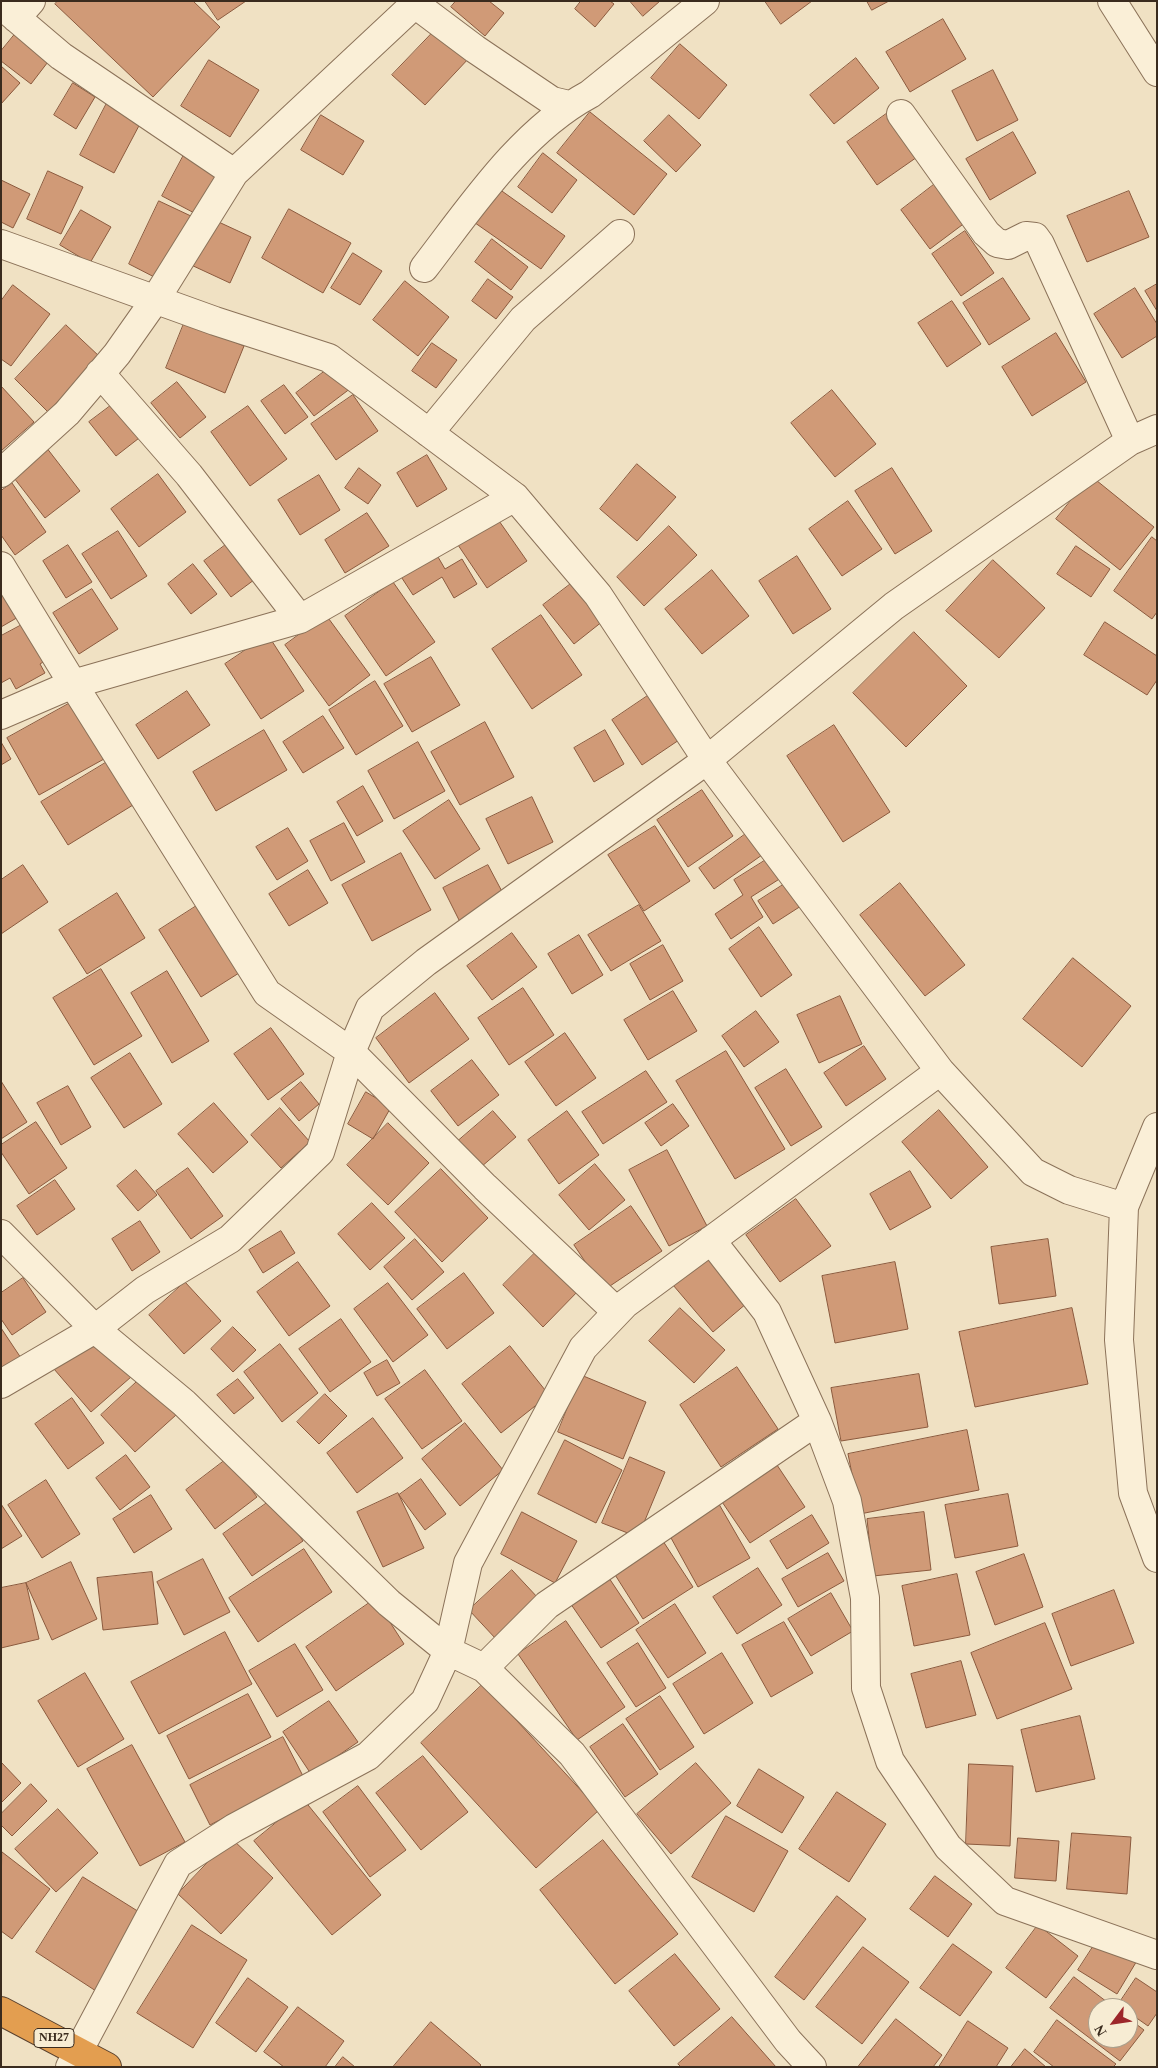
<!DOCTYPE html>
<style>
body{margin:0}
#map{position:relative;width:1158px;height:2068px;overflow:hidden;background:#f0e1c3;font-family:Georgia,serif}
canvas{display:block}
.frame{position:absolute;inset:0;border:2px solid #3a2b1e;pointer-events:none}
.north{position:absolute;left:1088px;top:1998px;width:50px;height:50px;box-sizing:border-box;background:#f7ecd3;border:1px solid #ab9f8b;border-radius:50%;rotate:239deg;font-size:14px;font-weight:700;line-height:20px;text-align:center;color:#3a2b1e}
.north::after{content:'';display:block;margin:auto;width:18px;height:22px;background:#9d262a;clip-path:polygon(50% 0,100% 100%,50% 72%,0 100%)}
</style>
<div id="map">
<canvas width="1158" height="2068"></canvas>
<div class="frame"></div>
<div class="north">N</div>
</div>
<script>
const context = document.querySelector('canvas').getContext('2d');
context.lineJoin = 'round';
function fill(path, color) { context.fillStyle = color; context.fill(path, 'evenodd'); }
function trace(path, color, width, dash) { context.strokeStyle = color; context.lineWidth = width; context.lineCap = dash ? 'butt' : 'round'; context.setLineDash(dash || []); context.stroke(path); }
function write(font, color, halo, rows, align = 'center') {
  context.font = font + ' Georgia,serif'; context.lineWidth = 5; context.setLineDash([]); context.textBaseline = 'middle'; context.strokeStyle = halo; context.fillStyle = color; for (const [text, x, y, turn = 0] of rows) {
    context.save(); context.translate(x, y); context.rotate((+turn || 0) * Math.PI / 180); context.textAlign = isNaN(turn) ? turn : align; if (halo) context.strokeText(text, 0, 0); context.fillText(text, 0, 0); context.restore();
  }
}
const building = new Path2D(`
 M58,1H193L220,27L153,97L55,4Z
 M205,1H246L218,20Z
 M456,1H489L504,13L485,36L451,7Z
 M581,1H610L614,4L595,27L575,9Z
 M630,1H660L643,16Z
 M765,1H812L781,24Z
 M867,1H889L872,10Z
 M943,19L966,59L910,92L886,52Z
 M438,27L470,57L425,105L392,75Z
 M20,28L54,54L31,84L1,61V51Z
 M680,44L727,85L699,119L651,78Z
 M856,58L879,88L834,124L810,95Z
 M209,60L259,90L230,137L181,106Z
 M1,66L20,83L1,104Z
 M993,70L1018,120L977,141L952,91Z
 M73,83L95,97L76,129L54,115Z
 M108,101L142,120L114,173L80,155Z
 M590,112L667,174L634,215L557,153Z
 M889,112L920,155L877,185L847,142Z
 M321,115L364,141L343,175L301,150Z
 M669,115L701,145L676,172L644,141Z
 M1013,132L1036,173L990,200L966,159Z
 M186,151L223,170L200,216L162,196Z
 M543,153L577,180L552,213L518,187Z
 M48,171L83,187L61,234L27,219Z
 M1,180L30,194L13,228L1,222Z
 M940,180L970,219L930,249L901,210Z
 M492,184L565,236L541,269L468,218Z
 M1129,191L1149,237L1087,262L1067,216Z
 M159,201L193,217L162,281L129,264Z
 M289,209L351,243L323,293L262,258Z
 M81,210L111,227L90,263L60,245Z
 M210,218L251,237L230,283L189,264Z
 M965,231L994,273L961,296L932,254Z
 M492,239L528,267L511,290L475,262Z
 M353,253L382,271L360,305L331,288Z
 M1003,278L1030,319L989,345L963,303Z
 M488,279L513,297L496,319L472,301Z
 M405,281L449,317L418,356L373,320Z
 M1157,284V311L1145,291Z
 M13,285L50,314L11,366L1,359V301Z
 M1135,288L1157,324V336L1122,358L1094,314Z
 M952,301L981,344L947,367L918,323Z
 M185,321L244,346L225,393L166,368Z
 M66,325L100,357L48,412L15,379Z
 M1056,333L1086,382L1032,416L1002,367Z
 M432,343L457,360L436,388L412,371Z
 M333,365L351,388L314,416L296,393Z
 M177,382L206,417L180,438L151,403Z
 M284,385L308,417L285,434L261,401Z
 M1,386L34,422L1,451Z
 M832,390L876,444L835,477L791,423Z
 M353,395L378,431L336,460L311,424Z
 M117,401L143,435L116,456L89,422Z
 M248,406L287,459L250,486L211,432Z
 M46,447L80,491L45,518L11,474Z
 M427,455L447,489L417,507L397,473Z
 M637,464L676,497L637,541L600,509Z
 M359,468L381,485L368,504L345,488Z
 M892,468L932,531L895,554L855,491Z
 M158,474L186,512L139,547L111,509Z
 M319,475L340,510L300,535L278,500Z
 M1091,476L1154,527L1120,570L1056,519Z
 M12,483L46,532L15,555L1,535V491Z
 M848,501L882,549L842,576L809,529Z
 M367,513L389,546L345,573L325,540Z
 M497,518L527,561L487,588L458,545Z
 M669,526L697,555L644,606L617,577Z
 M118,531L147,576L111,599L82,554Z
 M1152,537L1157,541V612L1152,619L1114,591Z
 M235,538L262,574L231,597L204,561Z
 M68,545L92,582L66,598L43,561Z
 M1076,546L1110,569L1091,597L1057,574Z
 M434,550L445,569L462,559L477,584L454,598L442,577L413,595L398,572Z
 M797,556L831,609L793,634L759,581Z
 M993,560L1045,608L999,658L946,611Z
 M193,564L217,594L191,614L168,584Z
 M712,570L749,616L702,654L665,609Z
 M393,582L435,642L386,676L345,616Z
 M572,583L603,621L574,644L543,605Z
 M92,589L118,629L79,654L53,613Z
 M1,593L20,616L1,627Z
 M326,615L370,675L329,706L285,645Z
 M541,615L582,675L532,709L492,649Z
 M31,620L51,657L40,664L45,673L16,689L10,678L1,683V636Z
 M1105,622L1157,656V680L1147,695L1084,655Z
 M914,632L967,686L906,747L853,693Z
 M268,635L304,691L261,719L225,664Z
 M431,657L460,705L412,732L384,684Z
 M375,681L403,726L356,755L329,710Z
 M187,691L210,725L158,759L136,725Z
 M649,695L679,740L642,765L612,720Z
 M72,702L104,759L39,795L7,738Z
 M323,716L344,748L303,773L283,742Z
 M485,722L514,777L460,805L431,752Z
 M834,725L890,812L843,842L787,756Z
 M264,730L287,770L216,811L193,772Z
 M605,730L624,764L594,782L574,748Z
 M1,742L11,759L1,765Z
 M418,742L445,791L394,819L368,771Z
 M107,762L133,805L68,845L41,802Z
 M363,786L383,821L357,836L337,802Z
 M702,790L733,836L688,867L657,820Z
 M532,797L553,842L508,864L486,819Z
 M449,800L480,849L435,879L403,831Z
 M344,823L365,862L331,881L310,841Z
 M655,826L690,881L644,911L608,855Z
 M288,828L308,861L277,880L256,847Z
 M747,833L762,855L714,889L699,868Z
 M401,853L431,910L372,941L342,885Z
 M769,858L781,878L751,897L763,917L731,939L715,914L743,895L734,880Z
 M23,865L48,902L1,934V880Z
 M488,865L507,901L461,924L443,888Z
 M308,870L328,903L289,926L269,894Z
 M786,883L801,906L773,924L758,901Z
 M900,883L965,965L925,996L860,915Z
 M117,893L145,938L87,974L59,930Z
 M198,905L239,973L201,997L159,930Z
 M639,905L661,941L611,971L588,935Z
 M759,927L792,975L761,997L729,949Z
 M512,933L537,967L492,1000L467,966Z
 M579,935L603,975L572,994L548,954Z
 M663,945L683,981L650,1000L630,964Z
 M1073,958L1131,1006L1082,1067L1023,1019Z
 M101,969L142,1036L94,1065L53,998Z
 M167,971L209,1041L172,1063L131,993Z
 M523,988L554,1035L509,1065L478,1018Z
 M673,991L697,1031L648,1060L624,1020Z
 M435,993L469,1039L409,1083L376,1038Z
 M840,996L862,1044L819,1063L797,1015Z
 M756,1011L779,1042L744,1067L722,1036Z
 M271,1028L304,1074L268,1100L234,1054Z
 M565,1033L596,1078L556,1106L525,1062Z
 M864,1046L886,1079L846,1106L824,1073Z
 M726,1051L785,1149L735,1179L676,1081Z
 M130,1053L162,1104L124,1128L91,1078Z
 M472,1060L499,1095L458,1126L431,1091Z
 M786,1069L822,1127L791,1146L755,1088Z
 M646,1071L667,1102L603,1144L582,1112Z
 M1,1081L27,1122L1,1139Z
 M301,1082L319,1104L299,1121L281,1099Z
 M68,1086L91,1127L61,1145L37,1103Z
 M366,1092L391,1107L373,1139L348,1124Z
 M214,1103L248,1142L213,1173L178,1134Z
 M673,1104L689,1126L661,1146L645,1123Z
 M280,1108L310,1142L281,1168L251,1135Z
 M939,1110L988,1167L951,1199L902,1142Z
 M493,1111L516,1137L481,1167L458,1141Z
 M567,1111L599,1155L559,1184L528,1140Z
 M36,1122L67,1168L29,1194L1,1152V1145Z
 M388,1123L429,1163L388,1205L347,1165Z
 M667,1150L707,1226L669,1246L629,1170Z
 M595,1164L625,1200L589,1230L559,1195Z
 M188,1168L223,1216L191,1239L156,1191Z
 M441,1169L488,1218L442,1262L395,1212Z
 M136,1170L157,1195L138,1211L117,1186Z
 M910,1171L931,1207L890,1230L870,1194Z
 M55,1180L75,1209L37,1235L17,1206Z
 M796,1199L831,1246L780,1282L746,1235Z
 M372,1203L405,1238L370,1270L338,1234Z
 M631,1206L662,1251L604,1290L574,1245Z
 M140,1221L160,1252L132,1271L112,1239Z
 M281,1231L295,1253L263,1273L249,1250Z
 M415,1239L444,1272L412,1300L384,1267Z
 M1048,1239L1056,1296L999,1304L991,1247Z
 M541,1247L581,1288L543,1327L503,1285Z
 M707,1256L747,1303L713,1332L673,1285Z
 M298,1262L330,1306L289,1336L257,1292Z
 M895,1262L908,1329L835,1343L822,1276Z
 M464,1273L494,1313L447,1349L417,1309Z
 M23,1278L46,1312L12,1335L1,1319V1293Z
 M185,1282L221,1321L184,1354L149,1315Z
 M388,1283L428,1335L393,1362L354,1309Z
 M680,1308L725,1350L694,1383L649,1341Z
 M1072,1308L1088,1384L975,1407L959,1332Z
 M341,1319L371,1362L330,1392L299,1349Z
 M233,1327L256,1350L233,1372L211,1349Z
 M1,1328L23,1361L1,1375Z
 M95,1334L131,1377L91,1412L54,1369Z
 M280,1344L318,1393L282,1422L244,1372Z
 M510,1346L549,1395L501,1433L462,1384Z
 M387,1360L400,1383L377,1396L364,1373Z
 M737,1367L778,1429L721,1467L680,1405Z
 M425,1370L462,1421L422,1449L385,1399Z
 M919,1374L928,1427L841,1441L831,1388Z
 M581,1375L646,1402L623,1459L558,1432Z
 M142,1377L176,1415L135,1452L101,1415Z
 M238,1379L254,1398L234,1414L217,1395Z
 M325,1394L347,1416L319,1444L297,1422Z
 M72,1398L104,1443L68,1469L35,1424Z
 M373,1418L403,1458L357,1493L327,1453Z
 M465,1423L503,1470L460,1506L422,1459Z
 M967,1430L979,1490L860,1514L848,1454Z
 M565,1440L622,1470L596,1523L538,1494Z
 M126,1455L150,1487L120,1510L96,1478Z
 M630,1457L665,1472L638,1537L602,1523Z
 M228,1458L257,1497L215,1529L186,1490Z
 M773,1459L805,1507L750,1543L718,1496Z
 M421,1479L446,1514L425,1530L399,1495Z
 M46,1480L80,1534L42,1558L8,1505Z
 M398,1493L424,1548L383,1567L357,1512Z
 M1008,1494L1018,1546L955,1558L945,1505Z
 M151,1495L172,1529L134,1553L113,1519Z
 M274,1498L303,1541L252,1576L223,1534Z
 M716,1499L750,1558L698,1587L665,1527Z
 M1,1504L22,1536L1,1549Z
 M522,1512L577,1541L555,1583L501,1554Z
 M924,1512L931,1570L873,1576L867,1519Z
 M812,1515L829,1543L787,1569L770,1541Z
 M661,1538L693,1587L643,1619L612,1570Z
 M304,1549L332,1592L258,1642L229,1598Z
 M828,1553L844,1581L798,1607L782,1579Z
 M1024,1554L1043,1607L995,1625L976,1572Z
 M203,1559L230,1612L184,1635L157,1582Z
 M71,1562L97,1619L52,1640L26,1583Z
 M758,1568L782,1605L737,1634L713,1597Z
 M512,1570L539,1599L496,1639L469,1610Z
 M152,1572L158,1624L103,1630L97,1578Z
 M605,1572L639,1623L601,1648L566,1597Z
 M957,1574L970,1635L914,1646L902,1586Z
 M26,1583L39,1639L1,1648V1588Z
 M1114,1590L1134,1643L1071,1666L1052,1614Z
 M831,1593L853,1631L811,1656L788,1619Z
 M375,1599L404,1644L336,1691L306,1647Z
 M675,1604L706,1653L668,1678L636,1630Z
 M566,1621L625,1707L577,1740L518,1654Z
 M784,1622L813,1673L771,1697L742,1645Z
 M1045,1623L1072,1689L997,1719L971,1653Z
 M225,1632L252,1684L159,1734L131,1682Z
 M638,1643L666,1688L636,1707L607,1663Z
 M295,1644L323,1690L277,1717L249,1671Z
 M722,1653L753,1703L704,1734L673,1684Z
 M961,1661L976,1715L926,1728L911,1674Z
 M85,1673L124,1739L78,1767L38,1701Z
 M483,1684L599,1810L536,1868L421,1743Z
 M248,1694L271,1737L189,1779L167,1736Z
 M660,1696L694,1747L660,1770L626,1719Z
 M329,1701L358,1742L311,1774L283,1732Z
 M1080,1716L1095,1779L1036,1792L1021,1730Z
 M623,1724L658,1774L625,1797L590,1747Z
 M283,1737L303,1776L210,1825L190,1785Z
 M132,1745L185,1842L140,1866L87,1769Z
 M423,1756L468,1812L421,1850L376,1793Z
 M1,1762L21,1783L1,1803Z
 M696,1763L731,1803L671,1854L637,1814Z
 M969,1764L1013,1766L1010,1846L966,1844Z
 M759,1769L804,1797L782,1833L737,1806Z
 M31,1784L47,1801L12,1836L1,1825V1814Z
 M358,1786L406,1850L370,1877L323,1812Z
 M837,1792L886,1824L849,1882L799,1849Z
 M304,1800L381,1895L332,1935L254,1841Z
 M58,1809L98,1853L56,1892L15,1849Z
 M726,1816L788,1851L754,1912L692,1877Z
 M1072,1833L1131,1837L1127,1894L1067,1889Z
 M231,1838L273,1878L221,1934L178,1894Z
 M1018,1838L1059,1841L1056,1881L1015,1878Z
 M603,1840L678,1934L615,1984L540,1890Z
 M2,1852L50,1889L12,1939L1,1931Z
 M935,1876L972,1904L948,1937L910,1909Z
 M83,1877L144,1915L96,1991L36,1952Z
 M837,1896L866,1919L804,2000L775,1977Z
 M192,1925L247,1960L193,2048L137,2013Z
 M1038,1925L1078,1956L1046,1998L1006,1968Z
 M1100,1936L1138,1959L1117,1994L1078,1970Z
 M953,1944L992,1972L960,2016L920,1988Z
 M863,1947L909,1982L862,2044L816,2007Z
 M675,1954L720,2009L674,2046L629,1991Z
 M1074,1977L1115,2008H1098V2038H1128V2018L1144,2030L1120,2061L1050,2008Z
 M248,1978L288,2007L256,2052L216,2023Z
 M1136,1978L1157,1992V2013L1148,2026L1128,2012V2008H1122L1118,2005Z
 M298,2007L344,2041L325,2067H284L264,2052Z
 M732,2017L776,2067H681L678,2064Z
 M896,2019L942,2055L933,2067H858Z
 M1057,2020L1116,2064L1113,2067H1054L1034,2052Z
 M968,2021L1008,2048L996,2067H939Z
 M431,2022L481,2065L479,2067H393Z
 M1025,2049L1046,2067H1011Z
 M343,2057L355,2067H335Z`);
const minor = new Path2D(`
 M1112,1L1157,72
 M415,4L475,49L552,101L569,105
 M1,5L61,56L234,173
 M16,18L31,1
 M901,114L986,233L997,243L1008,245L1026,236L1035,237L1040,244L1130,441
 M1,244L215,321L329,358L515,497L598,595L707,760L940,1071L1033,1172L1069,1190L1124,1207
 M424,268C471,207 521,131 590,94L705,1
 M100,373L189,475L300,619
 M429,433L523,319L620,234
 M1,473L67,413L117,354L155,300L234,173L418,1
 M1,566L73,684L267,993L351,1052L485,1187L617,1312
 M1,715L73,684L300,619L515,497
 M1157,1127L1124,1207L1119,1340L1133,1493L1157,1558
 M1,1234L95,1329L184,1403L389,1603L448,1651L484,1668L572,1754L788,2041L812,2067
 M711,1240L767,1312L817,1421L847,1501L865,1598L866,1688L890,1761L948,1847L1005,1901L1157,1955
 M1,1384L95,1329L145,1290L230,1239L320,1152L351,1052L370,1008L426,962L707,760L894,606L1130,441L1157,429
 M484,1668L547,1605L817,1421
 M70,2067L178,1864L234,1828L368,1756L425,1701L448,1651L468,1563L583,1348L625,1304L940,1071`);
const highway = new Path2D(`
 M1,2011L107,2067`);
const shields = [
 [54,2038,40]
];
const shieldNames = [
 ["NH27",54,2038]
];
fill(building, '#d09a77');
trace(building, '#8b5a3e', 1);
trace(minor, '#8b7259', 30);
trace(highway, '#59402d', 30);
trace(minor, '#faefd7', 28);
trace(highway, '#e39e50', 28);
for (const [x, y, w] of shields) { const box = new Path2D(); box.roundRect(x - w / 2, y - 9.5, w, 19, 4); context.fillStyle = '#f7ecd3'; context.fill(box); trace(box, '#3a2b1e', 1); }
write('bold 12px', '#3a2b1e', null, shieldNames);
</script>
